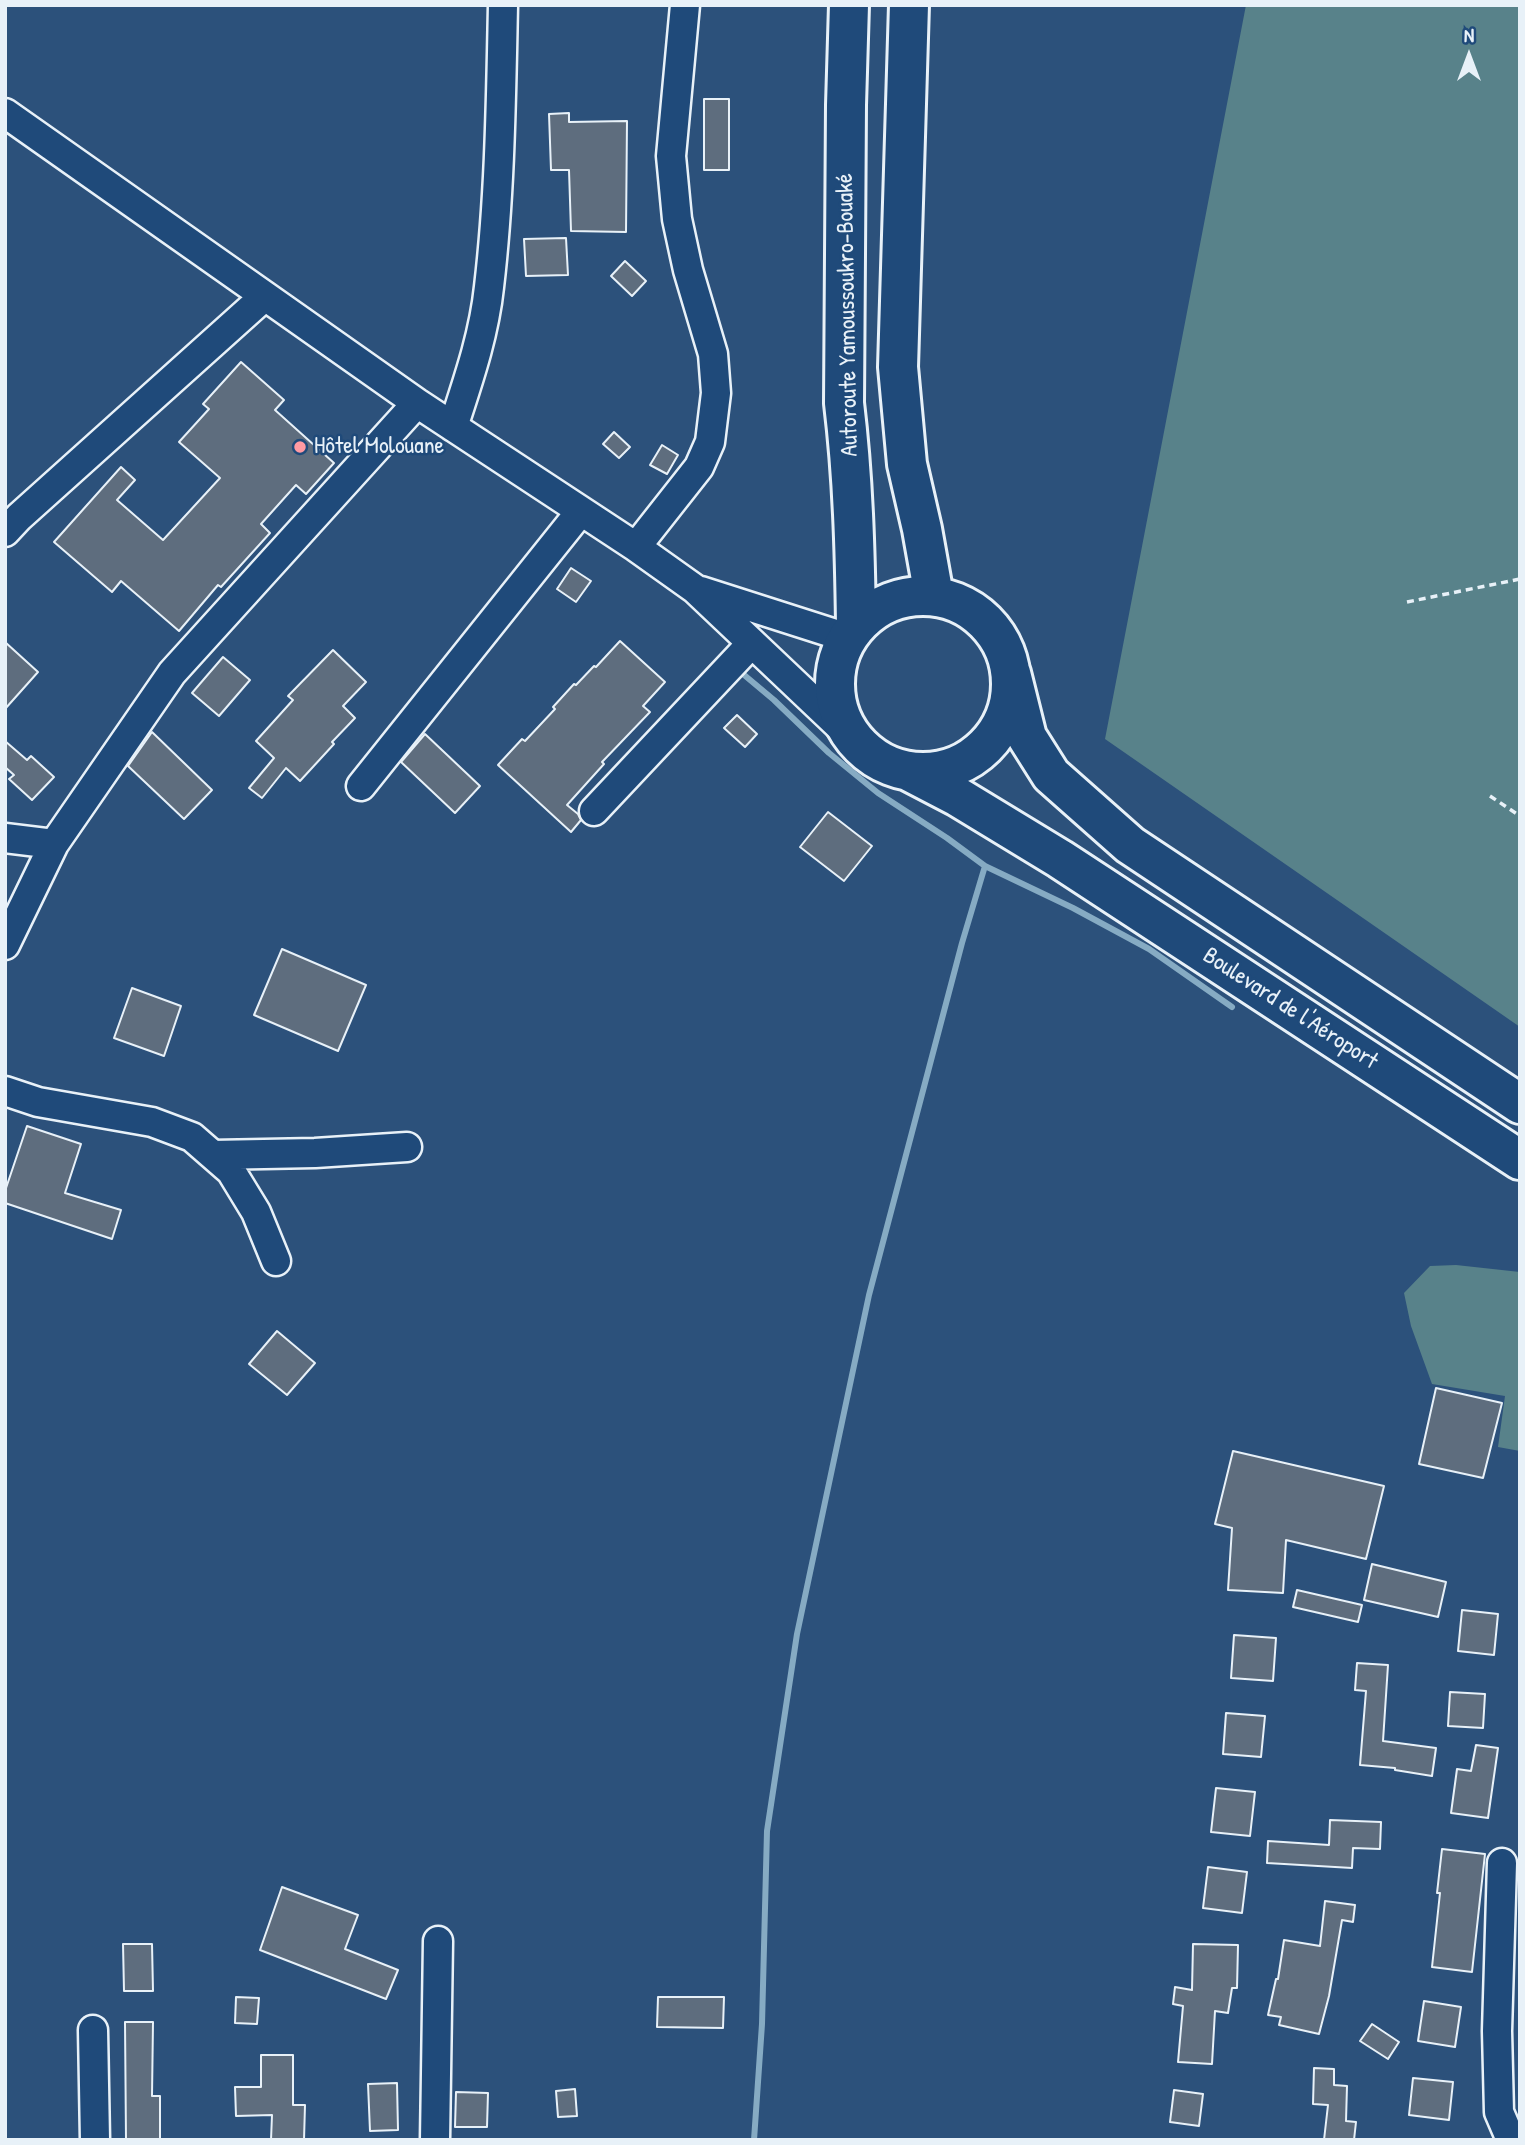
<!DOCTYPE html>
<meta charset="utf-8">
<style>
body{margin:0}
#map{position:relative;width:1525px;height:2145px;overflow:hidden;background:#2c517b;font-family:"Patrick Hand",sans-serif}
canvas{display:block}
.frame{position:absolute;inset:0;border:7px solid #e8f1f8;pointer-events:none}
.north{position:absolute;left:1434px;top:21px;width:70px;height:70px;-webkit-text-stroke:5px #1f4a7a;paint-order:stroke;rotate:0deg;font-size:19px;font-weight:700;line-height:28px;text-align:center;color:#e8f1f8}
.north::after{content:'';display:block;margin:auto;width:24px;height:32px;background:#e8f1f8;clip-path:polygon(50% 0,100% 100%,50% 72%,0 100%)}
</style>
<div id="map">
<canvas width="1525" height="2145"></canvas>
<div class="frame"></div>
<div class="north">N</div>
</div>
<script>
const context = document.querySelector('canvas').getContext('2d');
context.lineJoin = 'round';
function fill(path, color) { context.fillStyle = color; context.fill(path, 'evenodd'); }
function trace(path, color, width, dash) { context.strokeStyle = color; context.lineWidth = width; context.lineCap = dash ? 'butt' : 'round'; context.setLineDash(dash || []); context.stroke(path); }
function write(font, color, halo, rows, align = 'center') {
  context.font = font + ' "Patrick Hand",sans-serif'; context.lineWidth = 5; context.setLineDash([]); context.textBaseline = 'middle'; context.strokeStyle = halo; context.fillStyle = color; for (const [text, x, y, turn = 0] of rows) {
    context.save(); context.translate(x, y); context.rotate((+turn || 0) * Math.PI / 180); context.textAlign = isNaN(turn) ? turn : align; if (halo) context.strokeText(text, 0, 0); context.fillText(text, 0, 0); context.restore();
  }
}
const green = new Path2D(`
 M1246,5H1520V1027L1105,739Z
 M1456,1265L1520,1272V1451L1498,1447L1505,1396L1432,1384L1411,1326L1404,1293L1430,1266Z`);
const stream = new Path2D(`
 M737,669L774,700L829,753L878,793L947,838L985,866L1073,908L1149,949L1232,1007
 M754,2140L762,2024L767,1831L797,1634L869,1295L962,943L985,866`);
const building = new Path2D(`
 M704,99H729V170H704Z
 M569,113V122L627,121L626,232L571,231L569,170H551L549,114Z
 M566,238L568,275L526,276L524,239Z
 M625,261L646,281L632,296L611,276Z
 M241,362L284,400L275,410L334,463L306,494L296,485L261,524L270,533L221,587L218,585L179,631L121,581L112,592L54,542L121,467L135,480L117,500L163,540L220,478L179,442L209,409L203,404Z
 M614,432L630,447L619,458L603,444Z
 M662,445L678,455L667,474L650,465Z
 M571,568L591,581L576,602L557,589Z
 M620,641L665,682L643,706L650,712L602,762L604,764L567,805L578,814L581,820L571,832L498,765L522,739L525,741L555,709L553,707L574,684L576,685L594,666L596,667Z
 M5,642L38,672L5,709Z
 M333,650L366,682L343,706L355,718L332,742L334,744L300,781L286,768L262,798L249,788L274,758L256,741L293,700L288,696Z
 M223,657L250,680L219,716L192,693Z
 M737,715L757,734L745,747L724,728Z
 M152,732L212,790L184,819L128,766Z
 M425,734L480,786L455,813L401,762Z
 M5,741L27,760L31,756L54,777L32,800L9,779L14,775L5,767Z
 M828,812L872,846L844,881L800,847Z
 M282,949L366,985L338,1051L254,1015Z
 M132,988L181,1006L164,1056L114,1038Z
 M27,1126L81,1144L65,1193L121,1210L112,1239L5,1203V1191Z
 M277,1331L315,1363L287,1395L249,1364Z
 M1436,1388L1502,1403L1483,1478L1419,1464Z
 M1233,1451L1384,1486L1366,1559L1286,1540L1283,1593L1228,1590L1232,1528L1215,1524Z
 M1372,1564L1446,1582L1438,1617L1364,1600Z
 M1297,1590L1362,1605L1358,1622L1293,1607Z
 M1462,1610L1498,1614L1494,1655L1458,1651Z
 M1234,1635L1276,1638L1273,1681L1231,1678Z
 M1357,1663L1388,1665L1383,1741L1436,1748L1432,1776L1395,1770V1768L1360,1765L1366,1691L1355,1690Z
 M1450,1692L1485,1694L1483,1728L1448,1726Z
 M1226,1713L1265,1716L1261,1757L1223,1754Z
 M1476,1745L1498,1748L1488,1818L1451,1813L1457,1769L1471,1771Z
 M1216,1788L1255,1792L1250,1836L1211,1832Z
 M1330,1820L1381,1822L1380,1849L1353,1848L1352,1868L1267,1863L1268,1841L1329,1845Z
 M1442,1849L1485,1854L1472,1972L1432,1967L1440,1893H1437Z
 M1208,1867L1247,1872L1242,1913L1203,1908Z
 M282,1887L358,1915L345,1949L398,1970L386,1999L260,1950Z
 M1325,1901L1355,1905L1353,1922L1342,1920L1329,1996L1319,2034L1279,2025L1281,2017L1268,2015L1276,1979H1278L1284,1940L1320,1946Z
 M123,1944H152L153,1991H124Z
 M1193,1944L1238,1945L1237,1988H1232L1228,2013L1215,2011L1212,2064L1178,2062L1183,2006L1173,2004L1175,1987L1192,1990Z
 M236,1997L259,1998L257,2024L235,2023Z
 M658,1997H724L723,2028L657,2027Z
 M1424,2001L1461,2007L1455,2047L1418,2041Z
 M125,2022H153L152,2096H160V2140H126Z
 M1372,2024L1399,2042L1388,2059L1360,2041Z
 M261,2055H293V2105H305L304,2140H271L272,2115L236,2116L235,2087H261Z
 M1314,2068L1334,2069V2085L1347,2086L1346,2121L1356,2122L1354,2140H1324L1328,2105L1313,2104Z
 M1413,2078L1453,2082L1449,2120L1409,2115Z
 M397,2083L398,2130L370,2131L368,2084Z
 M575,2089L577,2116L558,2117L556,2091Z
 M1174,2090L1203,2094L1199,2126L1170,2122Z
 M456,2092L488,2093L487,2127H455Z`);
const path = new Path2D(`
 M1407,602L1520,579
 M1490,796L1520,816`);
const minor = new Path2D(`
 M5,113L417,403L636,547L695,589L849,735
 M453,427C468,381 484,335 489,287C500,194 501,99 503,5
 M5,532L19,517L265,296
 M636,547L699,467L710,442L716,393L713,354L688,270L677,219L671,156L685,5
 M701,591L848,638
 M361,786L581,511
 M594,811L752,643
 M5,838L54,844L172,673L417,403
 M5,945L54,844
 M5,1091L38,1102L152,1122L192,1137L231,1171L256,1212L276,1261
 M213,1155L315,1153L407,1147
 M1502,1863L1497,2031L1499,2112L1511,2140
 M93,2030L95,2140
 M435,2140L438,1941`);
const highway = new Path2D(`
 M849,5L846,105L844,403C853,477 855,551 856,625
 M909,5L898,367L907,464L922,529L934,596
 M835 684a88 88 0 1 1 176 0a88 88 0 1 1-176 0Z
 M1011,673L1027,737L1051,775L1130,845L1520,1104
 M910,772L958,797L1060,859L1520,1160`);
const markers = [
 [300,447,7,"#ff9aa2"]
];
const streetNames = [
 ["Autoroute Yamoussoukro-Bouaké",848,315,-91],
 ["Boulevard de l'Aéroport",1290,1009,33]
];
const poiNames = [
 ["Hôtel Molouane",314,447]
];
fill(green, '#58828a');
trace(stream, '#86abc3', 6);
fill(building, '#5e6d7e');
trace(building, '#e8f1f8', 2);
trace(minor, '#e8f1f8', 33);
trace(highway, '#e8f1f8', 44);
trace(path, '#e8f1f8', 3.5, [7, 5]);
trace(minor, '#1f4a7a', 28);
trace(highway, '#1f4a7a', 38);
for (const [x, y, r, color] of markers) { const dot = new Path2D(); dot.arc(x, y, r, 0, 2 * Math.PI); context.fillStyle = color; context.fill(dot); trace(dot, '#1f4a7a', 2.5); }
write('24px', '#e8f1f8', '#1f4a7a', streetNames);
write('24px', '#e8f1f8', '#1f4a7a', poiNames, 'left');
</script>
